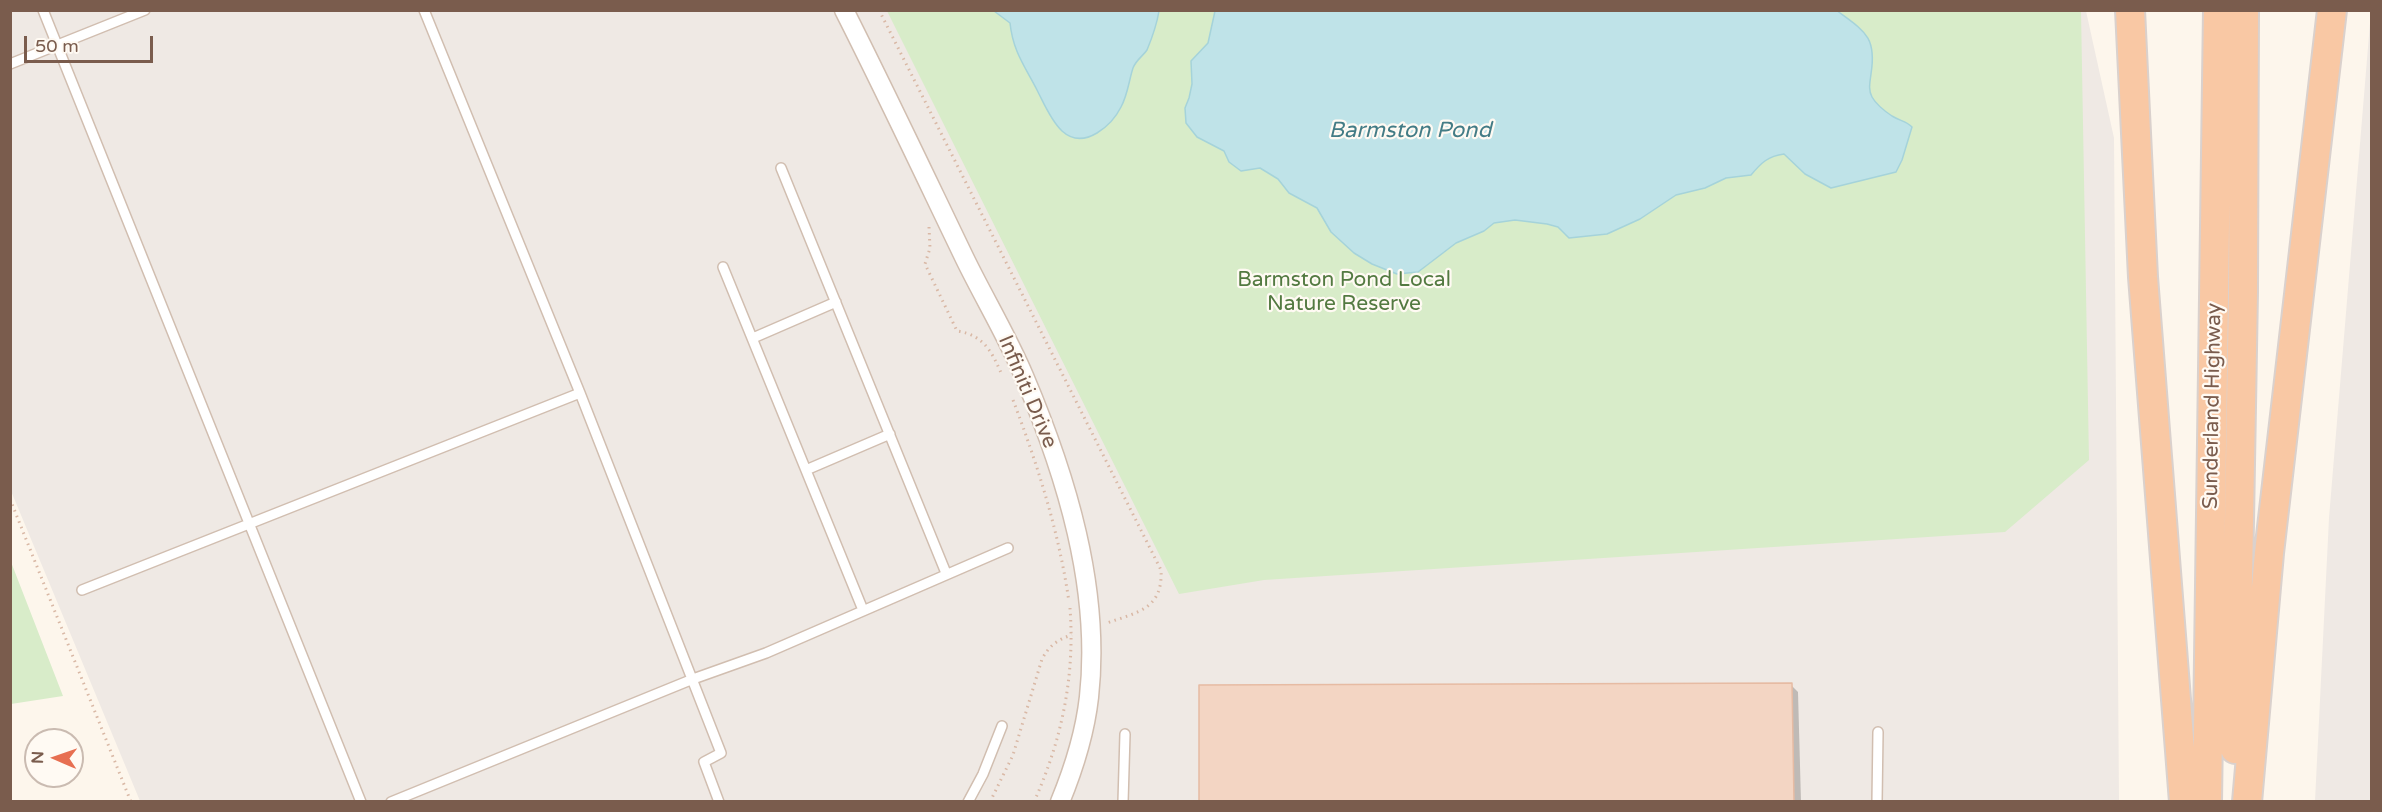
<!DOCTYPE html>
<style>
body{margin:0}
#map{position:relative;width:2382px;height:812px;overflow:hidden;background:#fdf6ec;font-family:"Varela Round",sans-serif}
canvas{display:block}
.frame{position:absolute;inset:0;border:12px solid #7a5c4d;pointer-events:none}
.north{position:absolute;left:24px;top:728px;width:60px;height:60px;box-sizing:border-box;background:#fffaf3;border:2px solid #cabbb1;border-radius:50%;rotate:272deg;font-size:16px;font-weight:700;line-height:24px;text-align:center;color:#7a5c4d}
.north::after{content:'';display:block;margin:auto;width:21px;height:27px;background:#e76f51;clip-path:polygon(50% 0,100% 100%,50% 72%,0 100%)}
.scale{position:absolute;left:24px;top:36px;width:129px;height:27px;box-sizing:border-box;border:3px solid #7a5c4d;border-top:0;padding-left:8px;font-size:18px;line-height:21px;white-space:nowrap;color:#7a5c4d;-webkit-text-stroke:4px #fffaf3;paint-order:stroke}
</style>
<div id="map">
<canvas width="2382" height="812"></canvas>
<div class="frame"></div>
<div class="north">N</div>
<div class="scale">50 m</div>
</div>
<script>
const context = document.querySelector('canvas').getContext('2d');
context.lineJoin = 'round';
function fill(path, color) { context.fillStyle = color; context.fill(path, 'evenodd'); }
function trace(path, color, width, dash) { context.strokeStyle = color; context.lineWidth = width; context.lineCap = dash ? 'butt' : 'round'; context.setLineDash(dash || []); context.stroke(path); }
function write(font, color, halo, rows, align = 'center') {
  context.font = font + ' "Varela Round",sans-serif'; context.lineWidth = 4.5; context.setLineDash([]); context.textBaseline = 'middle'; context.strokeStyle = halo; context.fillStyle = color; for (const [text, x, y, turn = 0] of rows) {
    context.save(); context.translate(x, y); context.rotate((+turn || 0) * Math.PI / 180); context.textAlign = isNaN(turn) ? turn : align; if (halo) context.strokeText(text, 0, 0); context.fillText(text, 0, 0); context.restore();
  }
}
const industrial = new Path2D(`
 M10,11H2086L2114,138L2119,801H140L11,491Z
 M2371,11V801H2315L2329,518Z`);
const green = new Path2D(`
 M887,11H2081L2089,460L2005,532L1264,580L1179,594Z
 M10,562H11L63,696L11,704Z`);
const water = new Path2D(`
 M1836,10C1864,31 1877,36 1871,74C1870,82 1868,90 1872,97C1876,104 1886,112 1892,116C1900,121 1906,121 1912,127L1902,160L1896,172L1831,188L1805,174L1784,154C1768,156 1761,163 1751,175L1726,178L1705,188L1676,195L1640,219L1607,234L1569,238L1558,227L1547,224L1515,220L1494,223L1484,231L1456,243L1418,272L1397,274L1372,264L1354,253L1331,232L1317,208L1289,193L1278,179L1260,168L1241,171L1229,162L1224,151L1197,137L1186,123L1185,108L1189,98L1192,84L1191,61L1208,43L1215,11Z
 M1159,11C1157,23 1152,38 1147,50C1143,56 1136,60 1133,68C1129,80 1128,94 1121,107C1116,117 1107,127 1097,133C1063,153 1049,113 1037,90C1024,65 1013,51 1010,23L994,11Z`);
const shadow = new Path2D(`
 M1791,685L1798,692L1801,802H1201L1200,687Z`);
const building = new Path2D(`
 M1792,683L1794,801H1199V685Z`);
const path = new Path2D(`
 M879,10L1161,570C1163,609 1138,612 1107,623
 M929,227L930,248L925,264L957,331C984,335 992,352 1002,375
 M1013,400C1038,466 1059,532 1069,602
 M10,499L131,802
 M990,802L1013,755L1042,659C1049,646 1058,639 1072,635
 M1034,802C1062,739 1075,677 1070,608`);
const service = new Path2D(`
 M43,10L361,802
 M424,10L580,393L721,753L704,762L719,802
 M10,64L145,10
 M781,168L946,573
 M723,267L863,610
 M753,338L836,302
 M806,470L890,434
 M82,590L580,393
 M391,802L693,679L766,653L1008,548
 M968,802L983,774L1002,726
 M1123,802L1125,734
 M1877,802L1878,732`);
const minor = new Path2D(`
 M844,10C886,93 925,176 965,259C984,298 1007,336 1024,376C1066,475 1101,588 1089,697C1085,733 1074,768 1060,802`);
const trunk = new Path2D(`
 M2130,10L2143,277L2184,802
 M2235,749L2243,292L2244,10
 M2207,802L2218,10
 M2247,802L2269,553L2332,10`);
const parkNames = [
 ["Barmston Pond Local",1344,280],
 ["Nature Reserve",1344,304]
];
const streetNames = [
 ["Infiniti Drive",1027,392,67],
 ["Sunderland Highway",2213,406,-89]
];
const waterNames = [
 ["Barmston Pond",1410,131]
];
fill(industrial, '#efe9e4');
fill(green, '#d8ecc9');
fill(water, '#bfe3e8');
trace(water, '#a5d3da', 1.5);
fill(shadow, '#0003');
fill(building, '#f3d5c3');
trace(building, '#e6bba3', 1.5);
trace(service, '#d1beb0', 12);
trace(minor, '#d1beb0', 21);
trace(trunk, '#dad1cd', 32);
trace(path, '#d9b8a5', 3, [1.5, 4.5]);
trace(service, '#fff', 9);
trace(minor, '#fff', 18);
trace(trunk, '#f9c8a4', 28);
write('21px', '#537a41', '#fffaf3', parkNames);
write('21px', '#7a5c4d', '#fffaf3', streetNames);
write('italic 22px', '#437c86', '#fffaf3', waterNames);
</script>
